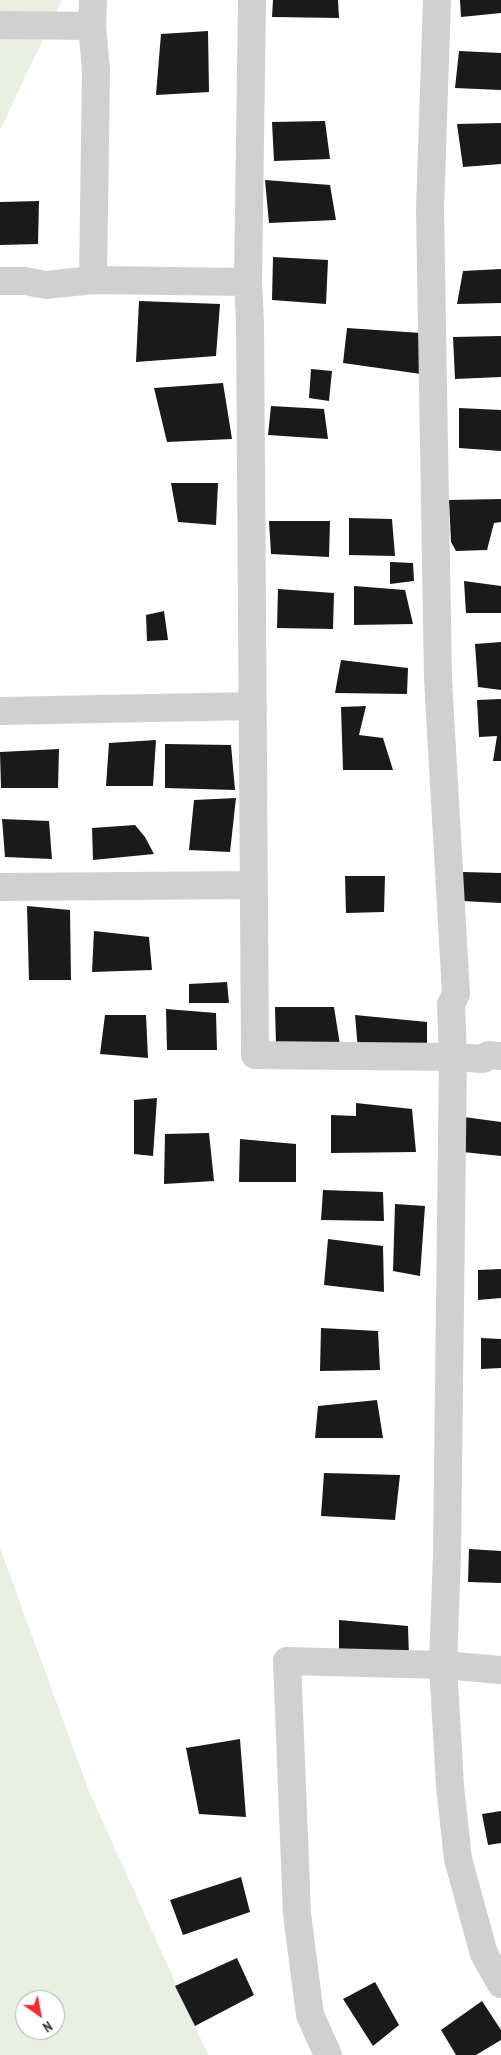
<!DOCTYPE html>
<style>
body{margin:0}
#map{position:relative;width:501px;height:2055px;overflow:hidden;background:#fff;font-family:"PT Sans Narrow",sans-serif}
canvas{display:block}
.north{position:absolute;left:15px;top:1990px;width:50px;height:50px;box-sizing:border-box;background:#fff;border:1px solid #adadad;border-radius:50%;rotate:147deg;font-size:14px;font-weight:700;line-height:20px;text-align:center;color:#333}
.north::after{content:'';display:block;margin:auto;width:18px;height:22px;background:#f32b38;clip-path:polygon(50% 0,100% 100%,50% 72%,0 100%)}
</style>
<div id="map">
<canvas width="501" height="2055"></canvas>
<div class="north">N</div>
</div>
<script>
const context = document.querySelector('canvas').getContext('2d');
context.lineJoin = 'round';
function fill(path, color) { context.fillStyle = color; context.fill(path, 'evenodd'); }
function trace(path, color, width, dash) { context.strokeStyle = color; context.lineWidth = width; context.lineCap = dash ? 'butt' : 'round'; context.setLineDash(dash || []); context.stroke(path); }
const green = new Path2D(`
 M0,0H62L0,130Z
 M0,1548L89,1791L208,2055H0ZM25,2000H55V2030H25Z`);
const building = new Path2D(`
 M273,0H338L339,18L272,17Z
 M460,0H501V13L461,17Z
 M208,31L209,92L156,95L161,34Z
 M459,51L501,53V90L455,88Z
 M325,121L330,159L274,161L272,122Z
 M501,123V164L463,167L457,124Z
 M265,180L330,185L336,220L269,223Z
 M39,201L38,244L0,245V202Z
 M273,257L328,260L326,304L272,300Z
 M501,269V303L457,304L463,271Z
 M139,301L220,304L216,356L136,362Z
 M347,328L421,333V374L343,363Z
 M501,336V377L455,379L453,337Z
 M311,369L332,371L329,401L309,398Z
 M223,383L232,439L167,442L154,388Z
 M271,406L324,409L328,439L268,435Z
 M459,408L501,410V451L459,448Z
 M171,483H218L216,525L178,522Z
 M501,499V522L494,523L487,550L456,551L451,542L449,500Z
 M349,518L392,519L395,556L349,555Z
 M269,521H330L329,557L271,554Z
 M390,562L413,563L414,581L390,584Z
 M464,581L501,586V613H466Z
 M354,586L405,590L413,624L354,625Z
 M278,589L334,593L333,629L277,628Z
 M164,611L168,640L147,641L146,615Z
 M501,642V690L478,687L475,644Z
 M341,660L408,668L407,694L335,693Z
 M501,699V761H493L497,736L479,737L477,700Z
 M366,706L359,735L383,738L393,770H343L341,707Z
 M156,740L153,786H106L109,743Z
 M165,744L231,745L235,790L165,788Z
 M59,749L58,788H1L0,752Z
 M236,798L230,852L189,850L194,800Z
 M2,819L49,821L52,859L5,857Z
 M135,825L145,837L154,854L93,860L92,828Z
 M463,872L501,873V903L462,901Z
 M345,876H385L384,912L346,913Z
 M27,906L70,910L71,980H29Z
 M94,931L149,937L152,970L92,972Z
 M227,982L229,1003H189V984Z
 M275,1007H334L340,1045H276Z
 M166,1009L216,1013L217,1050H167Z
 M105,1015H146L148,1058L100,1054Z
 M355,1015L427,1022V1050H358Z
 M157,1098L153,1156L134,1154V1100Z
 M356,1103L412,1109L416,1152L331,1153V1115L356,1116Z
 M464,1117L501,1122V1156L463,1152Z
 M209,1133L214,1181L164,1184L165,1134Z
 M240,1139L296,1144V1182H239Z
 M323,1190L383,1192L384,1221L321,1220Z
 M395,1204L425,1206L420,1276L393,1271Z
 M328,1239L383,1246L384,1292L324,1285Z
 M501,1269V1298L478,1300V1270Z
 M321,1328L378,1331L380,1370L320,1371Z
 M481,1338L501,1339V1368L481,1369Z
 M377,1400L383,1438H315L318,1406Z
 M324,1473L400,1475L395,1520L321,1516Z
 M469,1549L501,1551V1583L468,1582Z
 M339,1620L408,1626L409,1658L339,1653Z
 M240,1739L246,1817L199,1814L186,1748Z
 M501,1811V1843L488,1845L482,1814Z
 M241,1877L250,1912L183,1935L170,1900Z
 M237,1958L254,1995L195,2026L175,1986Z
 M375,1982L399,2025L373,2046L343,1999Z
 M482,2001L501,2030V2040L476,2055H456L441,2030Z`);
const minor = new Path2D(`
 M252,0L248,282L250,322L255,1055L453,1057L483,1059L488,1055L501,1056
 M437,0L430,210L438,679L456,994L451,1004L453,1057L447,1554L443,1665L450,1786L458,1859L484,1954L501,1984
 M0,25L92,26
 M93,280L96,70L92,26L93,0
 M0,281H25L46,285L93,280L248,282
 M0,711L253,706
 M0,887L254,885
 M328,2055L310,2015L297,1914L287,1661L443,1665L501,1670`);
fill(green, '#e9f0e1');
fill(building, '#1a1a1a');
trace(minor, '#d0d0d0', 28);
</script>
